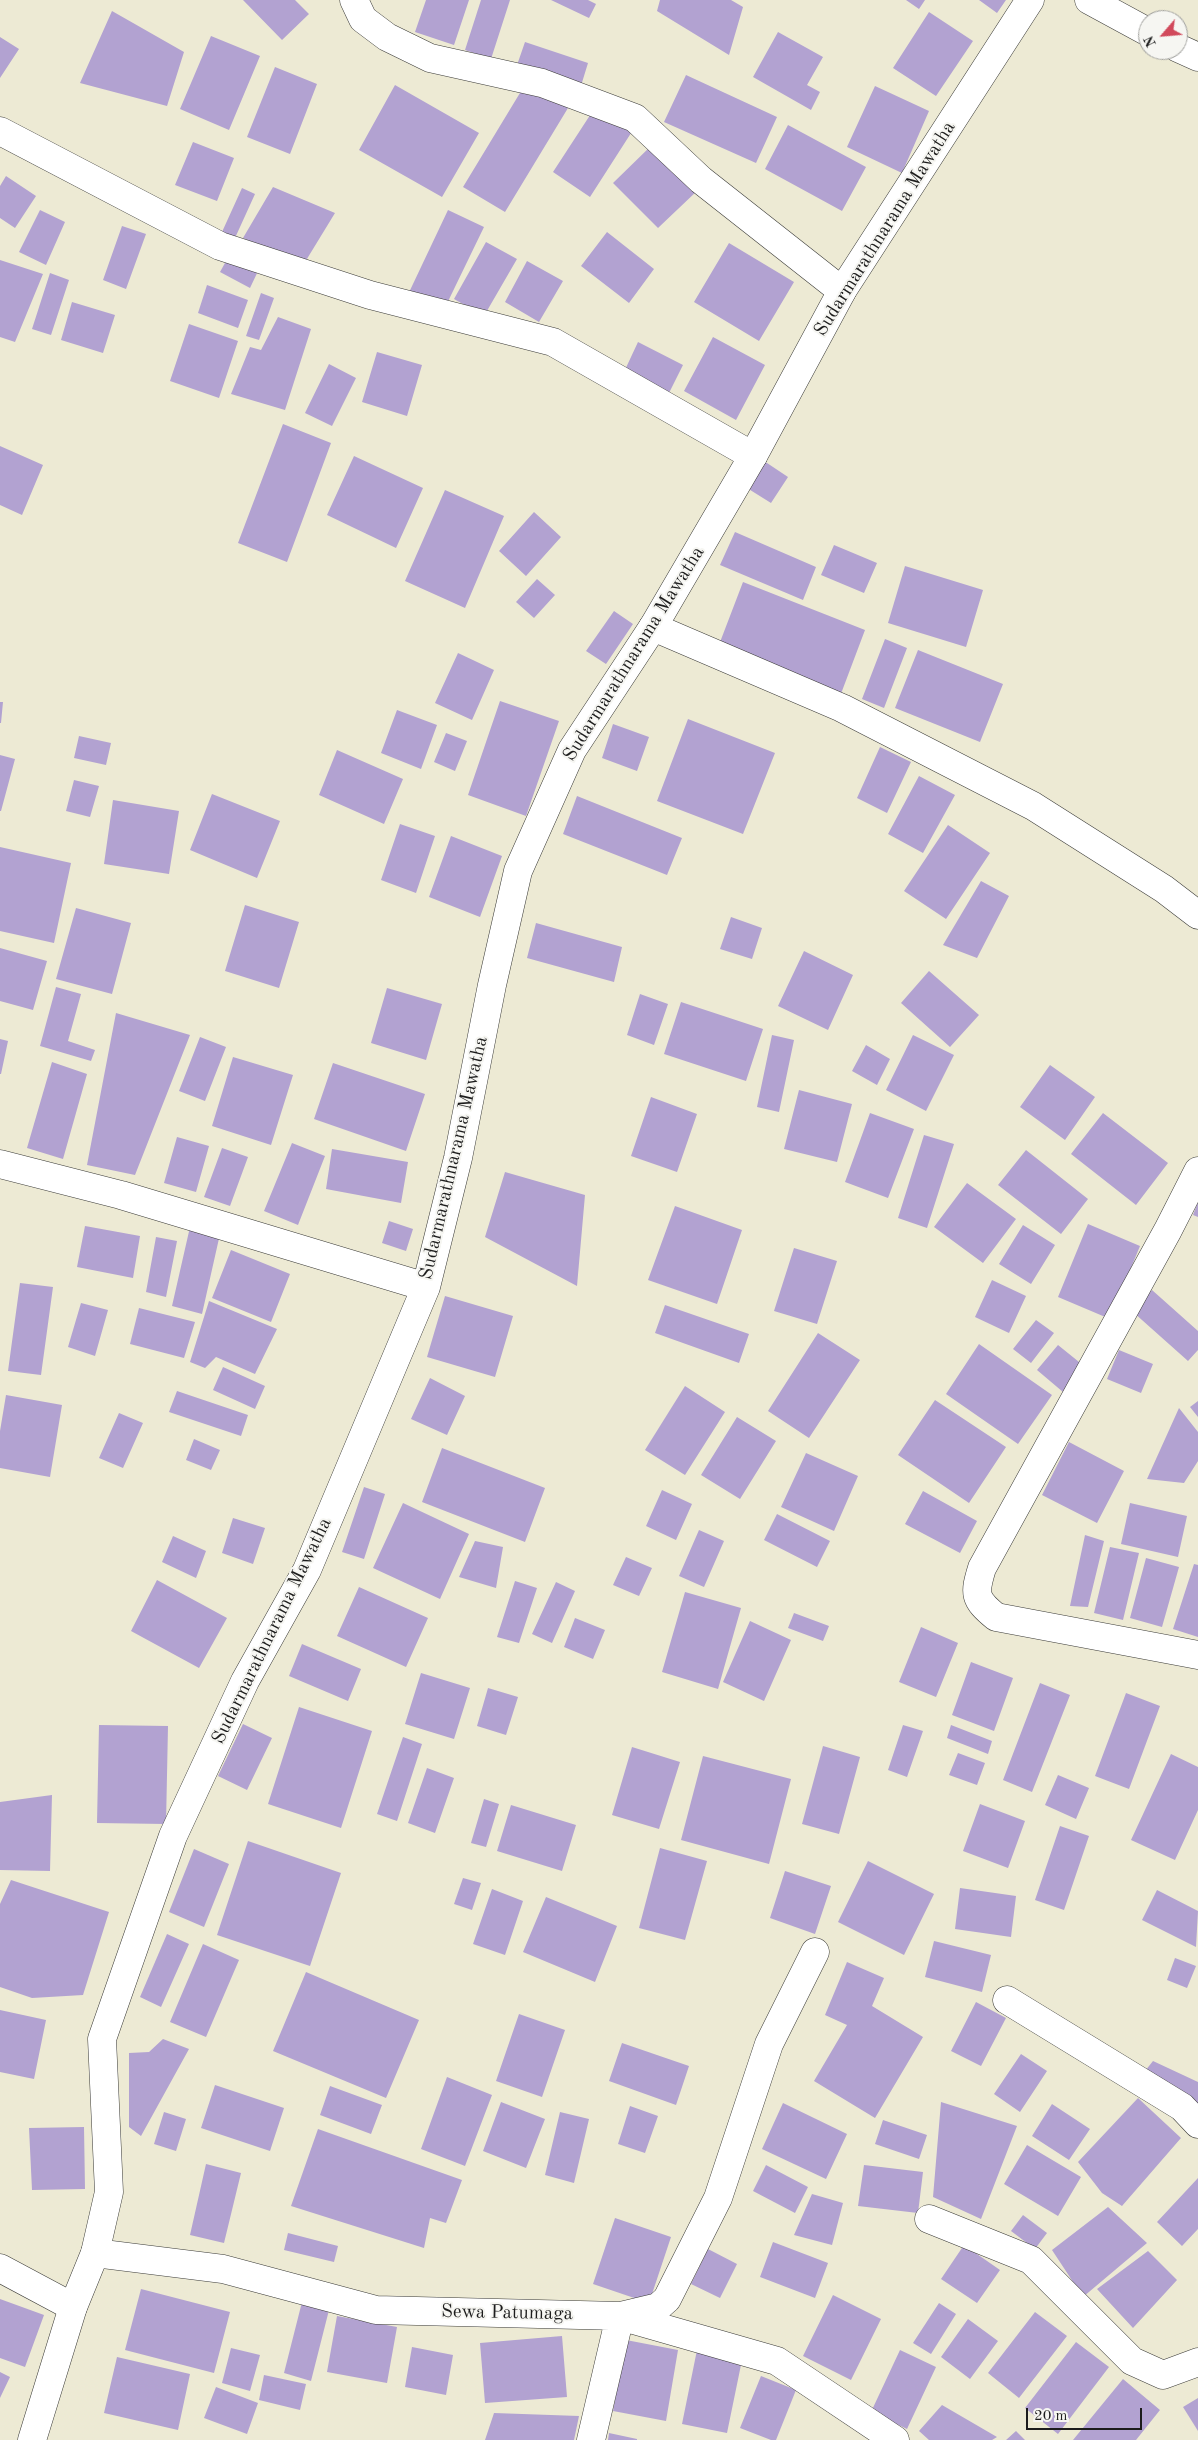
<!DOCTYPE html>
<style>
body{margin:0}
#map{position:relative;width:1198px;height:2440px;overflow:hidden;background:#edead4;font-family:"Old Standard TT",serif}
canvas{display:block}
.north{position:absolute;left:1138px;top:10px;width:50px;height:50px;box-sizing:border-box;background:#f6f6f2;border:1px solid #9f9f9c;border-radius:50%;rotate:243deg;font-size:14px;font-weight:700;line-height:20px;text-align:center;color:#1c1c1c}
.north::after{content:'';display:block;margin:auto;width:18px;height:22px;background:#d1495b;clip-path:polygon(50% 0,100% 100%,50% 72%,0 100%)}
.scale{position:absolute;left:1026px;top:2408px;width:116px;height:22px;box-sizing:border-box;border:2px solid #1c1c1c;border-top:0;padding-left:6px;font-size:15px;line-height:18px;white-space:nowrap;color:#1c1c1c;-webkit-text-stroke:4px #f6f6f2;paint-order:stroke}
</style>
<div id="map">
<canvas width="1198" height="2440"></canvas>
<div class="north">N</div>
<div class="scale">20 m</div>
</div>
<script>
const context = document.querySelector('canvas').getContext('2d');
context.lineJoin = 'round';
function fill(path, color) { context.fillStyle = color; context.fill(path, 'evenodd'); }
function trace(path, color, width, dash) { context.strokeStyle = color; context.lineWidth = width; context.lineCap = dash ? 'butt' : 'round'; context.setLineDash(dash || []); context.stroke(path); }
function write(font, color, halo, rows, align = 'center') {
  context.font = font + ' "Old Standard TT",serif'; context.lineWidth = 4; context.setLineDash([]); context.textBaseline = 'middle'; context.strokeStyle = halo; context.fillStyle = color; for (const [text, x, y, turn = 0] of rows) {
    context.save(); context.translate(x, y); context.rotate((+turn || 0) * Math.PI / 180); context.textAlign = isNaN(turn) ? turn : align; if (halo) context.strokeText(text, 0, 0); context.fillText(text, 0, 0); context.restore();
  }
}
const building = new Path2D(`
 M243,0H295L309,14L282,40Z
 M426,0H469L454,45L415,32Z
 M481,0H510L491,59L465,50Z
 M551,0H588L596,4L589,18Z
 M660,0H731L743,7L729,55L657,11Z
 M906,0H925L919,9Z
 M979,0H1006L997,13Z
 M112,11L184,52L167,106L80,83Z
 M929,12L973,41L936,96L893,68Z
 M778,32L823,57L807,85L820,92L811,110L753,77Z
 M211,36L260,56L229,130L180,109Z
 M0,37L19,49L0,78Z
 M525,42L588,63L580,89L516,68Z
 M275,67L317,84L290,154L247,137Z
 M686,75L777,117L756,163L664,122Z
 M526,83L568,108L505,212L463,187Z
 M395,85L479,133L442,197L359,150Z
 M875,86L929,111L902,173L847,147Z
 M596,106L633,130L590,197L553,172Z
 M788,125L866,167L842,211L765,169Z
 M193,142L234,158L217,201L175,185Z
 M653,144L698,190L658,228L613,183Z
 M6,176L36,196L15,228L0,218V186Z
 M273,187L335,213L302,267L243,238Z
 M242,188L255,194L235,238L222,232Z
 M40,210L65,222L46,265L19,252Z
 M448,210L484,227L439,320L404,303Z
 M122,226L146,234L126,289L103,280Z
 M607,232L654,269L629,303L581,266Z
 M486,242L517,259L484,316L454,299Z
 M729,243L794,282L759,341L694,302Z
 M230,254L259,269L250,288L220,272Z
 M0,260L43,274L15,342L0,337Z
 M527,261L563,281L539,322L505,302Z
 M50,273L69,280L51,335L32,329Z
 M207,285L248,300L238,328L198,313Z
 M261,293L274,298L259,340L246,336Z
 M72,302L115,315L103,353L61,340Z
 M278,317L311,329L285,410L231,394L250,347L261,350Z
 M189,324L238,341L219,398L170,381Z
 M713,337L765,365L736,420L684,391Z
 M638,342L683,365L668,395L624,372Z
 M377,352L422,365L407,416L362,402Z
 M329,364L356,378L332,426L305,413Z
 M283,424L331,443L287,562L238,543Z
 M0,446L43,465L22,515L0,505Z
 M354,456L423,488L396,548L327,515Z
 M764,461L788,477L771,503L747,488Z
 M445,490L504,516L465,608L405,581Z
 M534,512L561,537L526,576L499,551Z
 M735,532L816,567L803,600L720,565Z
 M834,545L877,563L864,593L821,575Z
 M905,566L983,590L966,647L888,623Z
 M537,579L555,595L534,618L516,602Z
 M743,582L865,630L839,699L717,650Z
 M614,611L633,624L606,664L586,651Z
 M885,639L907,648L884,708L862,699Z
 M918,650L1003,684L980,742L895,708Z
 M458,653L494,670L472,720L435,703Z
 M500,701L559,721L526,816L468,795Z
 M0,702H3L1,723H0Z
 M397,710L437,725L421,769L381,753Z
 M688,719L775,753L743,834L657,801Z
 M613,724L649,737L637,771L602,758Z
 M446,733L467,741L455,771L434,762Z
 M79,736L111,743L106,765L74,758Z
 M880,747L911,762L887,813L857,798Z
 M337,750L403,779L384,824L319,795Z
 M0,755L15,759L1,811H0Z
 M919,776L955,795L923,853L888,834Z
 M74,780L99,786L90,817L66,811Z
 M212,794L280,821L257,878L190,850Z
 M577,796L682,838L667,875L563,834Z
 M113,800L179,811L169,874L104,864Z
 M400,824L435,836L416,893L381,880Z
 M948,825L990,853L946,919L904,891Z
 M451,836L502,856L480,917L429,897Z
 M0,847L71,863L54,943L0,931Z
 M981,881L1009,896L977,958L943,945Z
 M245,905L299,922L279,988L225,971Z
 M76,908L131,923L112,994L56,979Z
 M731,917L762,928L752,959L720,949Z
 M536,923L622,947L614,982L527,958Z
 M0,948L47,961L33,1010L0,1001Z
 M804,951L853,975L828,1030L778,1006Z
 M929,971L979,1015L950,1047L901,1003Z
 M56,987L81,994L68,1041L95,1050L91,1061L40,1046Z
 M387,988L442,1004L426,1060L371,1043Z
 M640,994L668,1004L654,1045L627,1035Z
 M681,1002L763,1029L746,1081L664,1054Z
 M116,1013L190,1035L135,1175L87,1165Z
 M772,1035L794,1040L779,1112L757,1107Z
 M913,1035L954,1055L926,1111L886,1090Z
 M200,1037L226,1047L205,1101L179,1091Z
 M0,1039L8,1041L1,1074H0Z
 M866,1045L890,1059L877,1085L852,1071Z
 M233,1057L293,1075L271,1145L212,1126Z
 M52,1062L87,1074L63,1159L27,1148Z
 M333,1063L425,1094L406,1151L314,1119Z
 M1050,1065L1095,1097L1065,1140L1020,1107Z
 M799,1090L852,1104L837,1162L784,1149Z
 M651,1097L697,1114L677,1172L631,1156Z
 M870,1113L914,1129L888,1198L845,1182Z
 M1103,1113L1168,1163L1136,1205L1071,1154Z
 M924,1135L954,1144L927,1228L898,1218Z
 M177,1137L209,1146L196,1192L164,1183Z
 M292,1143L325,1156L298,1225L264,1211Z
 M222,1148L248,1157L230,1206L204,1197Z
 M332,1149L408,1162L401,1203L326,1189Z
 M1026,1150L1088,1199L1061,1234L998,1185Z
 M505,1172L585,1195L577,1286L485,1237Z
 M967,1183L1016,1219L983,1263L934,1227Z
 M1198,1202V1217L1193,1215Z
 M675,1206L742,1230L717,1304L648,1280Z
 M389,1221L413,1229L406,1251L382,1243Z
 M1088,1224L1140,1246L1110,1319L1058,1297Z
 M1023,1225L1055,1245L1031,1284L999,1264Z
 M85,1226L140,1236L133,1278L77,1267Z
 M190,1227L220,1234L202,1314L172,1306Z
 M156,1237L177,1241L166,1297L146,1292Z
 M794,1248L837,1261L817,1324L774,1311Z
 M231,1250L290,1274L271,1322L212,1298Z
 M992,1280L1026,1296L1009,1333L975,1317Z
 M20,1283L53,1287L41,1375L8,1371Z
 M1152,1290L1198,1331V1350L1188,1361L1133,1312Z
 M445,1296L513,1316L495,1377L427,1357Z
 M209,1301L277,1329L255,1374L216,1357L205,1368L190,1362Z
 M81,1303L108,1310L95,1356L68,1347Z
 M665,1305L749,1334L739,1363L655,1333Z
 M139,1308L195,1322L184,1358L130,1344Z
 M1036,1320L1054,1333L1031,1363L1013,1349Z
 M818,1333L860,1360L809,1438L768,1411Z
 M979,1344L1052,1395L1018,1444L946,1394Z
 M1058,1345L1084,1366L1063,1392L1037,1370Z
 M1119,1350L1153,1364L1141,1393L1107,1379Z
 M223,1367L265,1386L255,1409L213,1390Z
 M430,1378L465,1396L447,1435L411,1419Z
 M685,1386L725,1412L685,1475L645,1450Z
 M177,1391L248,1415L241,1436L169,1412Z
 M6,1395L62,1405L50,1477L0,1468V1431Z
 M935,1400L1006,1447L969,1503L898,1455Z
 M1198,1401V1417L1190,1407Z
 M1179,1408L1198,1432V1461L1184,1483L1147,1479Z
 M119,1413L143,1423L123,1468L99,1458Z
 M737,1417L776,1441L740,1499L701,1475Z
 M194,1439L220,1450L211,1470L186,1460Z
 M1069,1442L1124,1471L1097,1523L1042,1495Z
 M442,1448L545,1488L525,1542L422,1502Z
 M806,1453L858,1476L834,1531L781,1507Z
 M364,1487L385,1494L364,1559L342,1552Z
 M662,1490L692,1504L676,1540L646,1526Z
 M923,1491L977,1521L960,1553L905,1524Z
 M403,1503L469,1534L440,1599L373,1568Z
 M1130,1503L1187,1516L1178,1557L1121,1544Z
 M777,1514L830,1541L817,1567L764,1540Z
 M233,1518L265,1528L253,1564L222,1553Z
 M699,1530L724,1541L704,1587L679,1576Z
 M1085,1535L1104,1541L1088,1607L1070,1606Z
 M173,1536L206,1551L196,1578L162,1562Z
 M475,1541L503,1547L496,1588L459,1577Z
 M1110,1547L1139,1553L1123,1620L1094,1613Z
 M626,1557L652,1568L639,1596L613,1585Z
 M1146,1558L1179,1567L1162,1627L1130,1618Z
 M1194,1564L1198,1565V1637L1173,1629Z
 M157,1580L227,1618L199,1668L131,1631Z
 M515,1581L537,1588L519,1643L497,1637Z
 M556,1582L575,1591L552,1643L532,1634Z
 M359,1587L428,1618L406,1667L337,1636Z
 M685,1592L741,1608L718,1689L662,1672Z
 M794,1613L829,1626L823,1641L788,1628Z
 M575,1618L605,1630L593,1659L564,1647Z
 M750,1621L791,1640L764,1701L723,1682Z
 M921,1627L958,1643L936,1697L899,1682Z
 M302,1644L361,1669L348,1701L289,1676Z
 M971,1662L1013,1678L994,1731L952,1715Z
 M421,1673L470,1688L454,1739L405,1724Z
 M1040,1683L1070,1695L1032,1792L1003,1780Z
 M488,1688L518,1697L506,1735L477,1726Z
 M1126,1693L1160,1706L1129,1789L1095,1776Z
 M299,1707L372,1731L341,1828L268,1804Z
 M243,1724L272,1738L247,1790L218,1776Z
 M99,1725L168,1726L166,1824L97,1823Z
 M903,1725L923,1731L907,1777L888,1770Z
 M951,1725L992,1741L988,1754L947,1738Z
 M403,1737L422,1744L397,1821L377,1814Z
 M823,1746L860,1757L839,1834L802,1824Z
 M632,1747L680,1762L659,1829L612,1815Z
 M958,1753L985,1763L977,1785L949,1775Z
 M1171,1754L1198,1767V1810L1175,1860L1131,1840Z
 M703,1756L791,1779L769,1864L681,1840Z
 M427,1768L454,1778L435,1833L408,1823Z
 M1058,1775L1089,1788L1076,1819L1045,1805Z
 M52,1795L50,1871L0,1870V1802Z
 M484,1799L499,1804L486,1847L471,1843Z
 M980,1804L1025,1821L1008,1868L963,1851Z
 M511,1805L576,1825L562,1871L497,1851Z
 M1060,1826L1089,1836L1064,1910L1035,1900Z
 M248,1841L341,1873L310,1966L217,1935Z
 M660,1848L707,1861L685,1940L639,1928Z
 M194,1849L229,1864L204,1927L169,1912Z
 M868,1861L934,1894L904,1955L838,1922Z
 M785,1871L831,1886L815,1934L770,1918Z
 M463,1878L481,1883L472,1910L454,1904Z
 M11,1880L109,1912L83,1995L32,1998L0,1987V1904Z
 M960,1888L1016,1896L1011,1937L955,1929Z
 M492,1889L523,1901L505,1955L473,1944Z
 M1157,1890L1198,1911L1196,1947L1142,1920Z
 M546,1897L617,1926L595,1982L523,1952Z
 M167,1934L189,1944L161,2007L140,1997Z
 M934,1941L991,1955L982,1992L925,1977Z
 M203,1944L239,1960L206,2037L170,2022Z
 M1175,1958L1196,1966L1187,1988L1167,1980Z
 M847,1962L884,1978L872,2006L923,2037L875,2118L814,2081L847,2025L825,2015Z
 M306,1972L419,2020L386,2098L273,2051Z
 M976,2002L1006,2018L981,2066L951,2051Z
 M0,2010L46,2020L34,2079L0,2072Z
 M519,2014L565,2030L542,2097L496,2081Z
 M163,2039L189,2049L141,2136L129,2127V2053L149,2052Z
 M622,2043L689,2066L676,2105L609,2081Z
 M1021,2054L1047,2071L1020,2112L994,2094Z
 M1153,2061L1198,2082V2107L1145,2071Z
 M447,2077L492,2095L465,2166L421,2149Z
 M215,2085L284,2108L270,2151L201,2128Z
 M330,2086L382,2105L371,2134L320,2115Z
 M1138,2098L1181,2138L1122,2206L1102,2193L1078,2162Z
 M501,2102L545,2119L526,2168L483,2151Z
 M941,2102L1017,2126L981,2219L933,2197Z
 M783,2103L847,2134L826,2179L762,2149Z
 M1052,2104L1090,2129L1069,2160L1032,2136Z
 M630,2106L658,2116L645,2153L618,2144Z
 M164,2112L186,2119L176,2151L154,2144Z
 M560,2112L589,2119L574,2183L545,2175Z
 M883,2120L927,2135L919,2159L875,2144Z
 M84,2127L85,2189L32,2190L29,2128Z
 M318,2129L462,2180L446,2223L430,2218L424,2248L291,2206Z
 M1027,2145L1081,2177L1058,2216L1004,2184Z
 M206,2164L241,2173L224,2243L190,2235Z
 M766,2165L808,2187L795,2213L753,2191Z
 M864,2165L923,2172L918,2213L858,2206Z
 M1198,2178V2229L1182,2246L1157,2222Z
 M812,2194L843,2203L832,2245L794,2235Z
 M1108,2207L1147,2243L1083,2297L1052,2250Z
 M1023,2215L1047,2233L1035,2249L1011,2231Z
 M615,2218L671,2237L649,2303L593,2284Z
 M288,2233L338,2246L334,2262L284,2250Z
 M773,2242L828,2263L815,2298L760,2277Z
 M964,2245L1000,2270L977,2303L941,2279Z
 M708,2249L737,2264L720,2298L691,2284Z
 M1148,2251L1177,2280L1133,2328L1097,2289Z
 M141,2289L230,2312L214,2373L125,2350Z
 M833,2295L881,2319L851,2380L803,2356Z
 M0,2299L44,2315L25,2367L0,2358Z
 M302,2302L329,2310L311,2381L284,2373Z
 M939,2303L956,2314L931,2354L913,2343Z
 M1035,2312L1067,2336L1019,2398L988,2373Z
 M337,2316L397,2327L387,2383L327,2372Z
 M968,2319L998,2341L970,2379L941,2357Z
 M562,2336L567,2397L485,2403L480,2343Z
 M626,2340L678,2350L666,2421L613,2411Z
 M1076,2342L1109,2367L1058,2434L1025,2408Z
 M412,2347L453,2355L446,2395L405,2387Z
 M231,2348L260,2355L250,2391L222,2383Z
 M697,2350L742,2360L727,2433L682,2424Z
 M900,2350L936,2367L907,2429L871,2412Z
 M117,2357L190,2374L178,2430L104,2413Z
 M0,2372L10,2377L0,2398Z
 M264,2375L306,2384L300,2410L259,2400Z
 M761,2376L796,2390L776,2440H771L740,2428Z
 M1123,2379L1160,2410L1136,2440H1073Z
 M216,2387L258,2403L247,2434L204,2418Z
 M1198,2398V2431L1183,2407Z
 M942,2405L997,2437L992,2440H929L919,2431Z
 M494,2413L579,2416L574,2440H485Z
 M1016,2431L1025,2440H1006Z
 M609,2433L637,2439V2440H608Z`);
const minor = new Path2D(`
 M354,0L363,19L387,37L430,58L542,83L635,118L701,180L842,291
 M1089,0L1148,32
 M1178,48L1198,57
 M0,131L220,246L370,295L553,342L753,456
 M653,627L842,708L1033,806L1164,889L1198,915
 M1198,1171L1168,1230L982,1568C974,1594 974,1599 996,1617L1198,1655
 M1007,2000L1182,2107L1198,2124
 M929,2219L1031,2260L1132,2361L1163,2375L1198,2362
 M95,2253L223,2269L376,2310L620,2316L777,2361L895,2440
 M0,2268L73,2307
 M591,2440L620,2316L658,2307L667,2299L718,2198L769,2044L815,1952`);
const tertiary = new Path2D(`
 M0,1164L121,1195L426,1287
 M32,2440L73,2307L95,2253L109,2192L102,2039L173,1836L245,1681L307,1570L426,1287L458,1158L492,985L518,871L572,750L653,627L753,456L842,291L1030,0`);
const streetNames = [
 ["Sudarmarathnarama Mawatha",885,229,-58],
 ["Sudarmarathnarama Mawatha",634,654,-58],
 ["Sudarmarathnarama Mawatha",454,1158,-77],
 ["Sudarmarathnarama Mawatha",272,1631,-64],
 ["Sewa Patumaga",507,2313,1]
];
fill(building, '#b2a2d1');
trace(minor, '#3b3b38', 29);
trace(tertiary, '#3b3b38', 29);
trace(minor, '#fff', 28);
trace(tertiary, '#fff', 28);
write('19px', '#1c1c1c', '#f6f6f2', streetNames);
</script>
